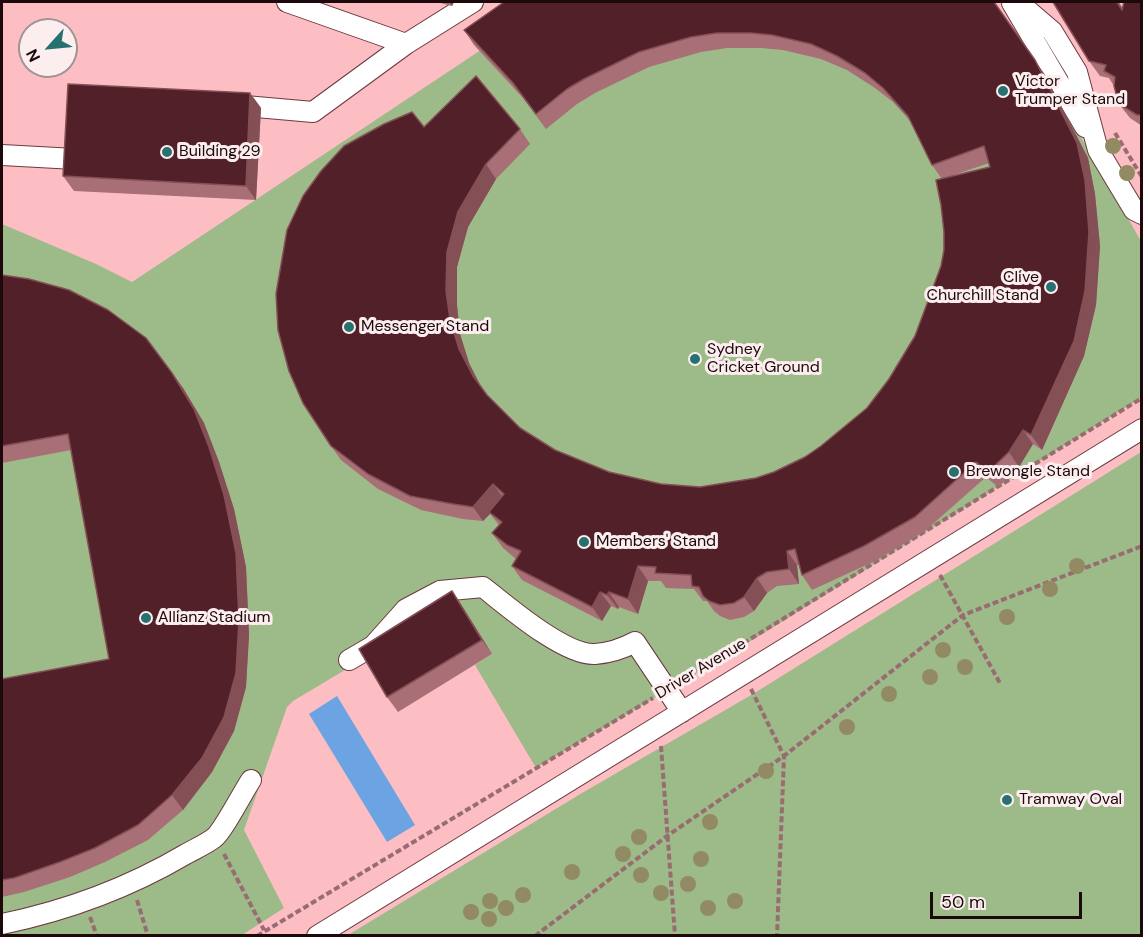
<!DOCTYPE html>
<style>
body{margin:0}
#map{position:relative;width:1143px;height:937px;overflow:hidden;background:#fdbec3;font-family:"DM Sans",sans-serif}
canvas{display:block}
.frame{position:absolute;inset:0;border:3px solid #1d080b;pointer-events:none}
.north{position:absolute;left:18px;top:18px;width:60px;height:60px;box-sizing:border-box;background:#fceeef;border:2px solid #a39294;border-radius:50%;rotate:243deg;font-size:16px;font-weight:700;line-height:24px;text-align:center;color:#1d080b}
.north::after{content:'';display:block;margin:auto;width:21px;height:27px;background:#277170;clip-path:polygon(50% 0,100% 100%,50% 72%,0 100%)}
.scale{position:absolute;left:930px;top:892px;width:152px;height:27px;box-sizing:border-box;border:3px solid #1d080b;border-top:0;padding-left:8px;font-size:18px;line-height:21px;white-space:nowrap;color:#1d080b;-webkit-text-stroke:4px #fceeef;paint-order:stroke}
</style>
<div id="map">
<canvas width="1143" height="937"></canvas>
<div class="frame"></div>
<div class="north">N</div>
<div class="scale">50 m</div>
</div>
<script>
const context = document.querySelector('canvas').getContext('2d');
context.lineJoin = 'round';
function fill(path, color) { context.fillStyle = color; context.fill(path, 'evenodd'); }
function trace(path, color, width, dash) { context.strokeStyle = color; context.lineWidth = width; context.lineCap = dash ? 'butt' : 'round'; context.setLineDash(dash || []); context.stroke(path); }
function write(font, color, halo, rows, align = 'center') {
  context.font = font + ' "DM Sans",sans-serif'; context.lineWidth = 6; context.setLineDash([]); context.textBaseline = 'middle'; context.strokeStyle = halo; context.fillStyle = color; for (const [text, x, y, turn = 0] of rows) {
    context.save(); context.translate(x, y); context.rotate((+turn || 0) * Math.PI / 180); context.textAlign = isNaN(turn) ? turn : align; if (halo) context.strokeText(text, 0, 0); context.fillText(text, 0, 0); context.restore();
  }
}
const green = new Path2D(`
 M553,2H994L1045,75L1141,241V398L754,639L536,768L475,665L492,654L365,658L293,701L287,707L244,830L284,908L242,935H2V224L96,264L132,282Z
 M1141,452V935H348L582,793L753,694Z`);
const water = new Path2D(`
 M337,696L415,825L387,842L309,714Z`);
const path = new Path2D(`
 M1115,133L1142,177
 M940,575L1001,685
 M682,681L1142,398
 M751,689L784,756L777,936
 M661,746L675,936
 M224,854L264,930
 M137,900L148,936
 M90,917L97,936
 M257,936L653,698
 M535,936L667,836L784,756L963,615L1142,546`);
const minor = new Path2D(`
 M287,2L406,44
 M1018,2L1052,31L1077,72L1098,150L1134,210L1142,214
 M1012,3L1085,127
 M234,105L313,112L406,44L473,2
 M2,155L75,159
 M349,660L373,646L406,609L440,591L483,587C507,606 565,656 595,654C608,653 624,648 635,642L682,712
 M2,924C65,911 130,887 186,854C195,849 206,844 214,838C223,831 243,792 251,780
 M317,936L1142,429`);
const trees = [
 [1113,146],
 [1127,173],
 [1077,566],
 [1050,589],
 [1007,617],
 [943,650],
 [965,667],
 [930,677],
 [889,694],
 [847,727],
 [766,771],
 [710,822],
 [639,837],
 [623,854],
 [701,859],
 [572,872],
 [641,875],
 [688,884],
 [661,893],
 [523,895],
 [490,901],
 [735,901],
 [506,908],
 [708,908],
 [471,912],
 [489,919]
];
const wall = new Path2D(`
 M437,2H454L452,6Z
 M994,2L1045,75L1088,158L1095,194L1100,246L1096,305L1084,356L1042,450L1033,444L1019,467L998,487L986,477L925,531L875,561L812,590L802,575L799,565H797L799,584L777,586L767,593L754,611L744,617L730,620L720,616L714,611L707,601H703L694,589L666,588L661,581H648L638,614L619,607L618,609L611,606L602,621L522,580L512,566L516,559L503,548L492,533L499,525L490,514L483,521L463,519L421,510L378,489L341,460L331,446L424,127L520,129L530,144L496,179L468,227L457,267V305L460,334L469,363L482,388L487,395L520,428L555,450L609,472L661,484L700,487L756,478L774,472L805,457L821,446L867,408L889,379L915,336L941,266L944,250L942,179L932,165L912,123L893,102L875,88L847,70L821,59L783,50L761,48H727L701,52L649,67L595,93L577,104L546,129L523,98L474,45L464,30ZM989,163L990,167L951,176Z
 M1119,2L1122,7L1142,2V126L1130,118L1119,104L1114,86L1109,78L1100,76L1089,61Z
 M250,93L261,108L256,200L74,191L63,176Z
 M2,275L172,373L183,388L204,423L219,462L234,509L246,567L249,635L246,687L234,731L212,772L183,810L148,840L105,862L70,877L24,892L2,897V679L109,659L71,450L2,463Z
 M462,606L492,654L398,712L387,697Z`);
const shadedWall = new Path2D(`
 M449,2H454L452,6Z
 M996,4L1045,75L1088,158L1095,194L1100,246L1096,305L1084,356L1042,450L1031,435Z
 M250,93L261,108L256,200L246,186Z
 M486,164L496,179L468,227L457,267V305L460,334L469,363L483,391L473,376L459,349L450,319L446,291L447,252L458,212Z
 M172,373L183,388L204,423L219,462L234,509L246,567L249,635L246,687L234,731L212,772L183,810L172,795Z
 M1023,430L1033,444L1019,467L1009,452Z
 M493,484L504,499L483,521L473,507Z
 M787,551L797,565L799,584L789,569Z
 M638,566L648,581L638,614L628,599Z
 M757,578L767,593L754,611L744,597Z
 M452,591L462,606L492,654L482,640Z
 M600,592L611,606L602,621L592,607Z
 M609,592L619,607L618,609L607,595Z`);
const building = new Path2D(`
 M504,2H994L1035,60L1077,143L1085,180L1089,232L1085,291L1074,341L1031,435L1023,430L1009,452L988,472L976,462L915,517L864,546L802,575L795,549L787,551L789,569L767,572L757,578L744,597L734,603L720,605L709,601L703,596L699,587L692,586L691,575L655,573L656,567L638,566L628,599L609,592L607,595L600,592L592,607L512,566L521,551L507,545L492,533L502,522L489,512L504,494L493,484L473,507L453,504L410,496L368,474L331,446L303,403L289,371L278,330L276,294L287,230L303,196L321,171L344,146L384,124L412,112L424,127L476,76L520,129L486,164L458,212L447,252L446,291L450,319L459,349L473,376L487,395L520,428L555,450L609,472L661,484L700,487L756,478L774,472L805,457L821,446L867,408L889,379L915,336L941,266L944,250V232L941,205L936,180L990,167L984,146L932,165L908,116L883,88L865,73L837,56L811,44L772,35L751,33H717L691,37L639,52L584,79L567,89L536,114L513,83L464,30Z
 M1053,2H1117L1122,10L1124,2H1142V115H1137L1119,104L1114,86L1115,77L1104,71L1106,65L1089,61Z
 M68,84L250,93L246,186L63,176Z
 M2,275L29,279L69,290L108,310L146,338L172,373L194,409L209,447L224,495L236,553L239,620L236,673L224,717L202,758L172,795L138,825L95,848L60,862L14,878L2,880V679L109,659L68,434L2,446Z
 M452,591L482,640L387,697L359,649Z`);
const markers = [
 [1003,91,6,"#277170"],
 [167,152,6,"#277170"],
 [1051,287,6,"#277170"],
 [349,327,6,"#277170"],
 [695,359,6,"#277170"],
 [954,472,6,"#277170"],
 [584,542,6,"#277170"],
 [146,618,6,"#277170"],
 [1007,800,6,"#277170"]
];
const poiNames = [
 ["Victor",1015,82],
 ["Trumper Stand",1015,100],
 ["Building 29",179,152],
 ["Clive",1039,278,"right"],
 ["Churchill Stand",1039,296,"right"],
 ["Messenger Stand",361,327],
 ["Sydney",707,350],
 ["Cricket Ground",707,368],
 ["Brewongle Stand",966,472],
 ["Members' Stand",596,542],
 ["Allianz Stadium",158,618],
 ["Tramway Oval",1019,800]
];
const streetNames = [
 ["Driver Avenue",701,669,-31]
];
fill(green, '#9dba89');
fill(water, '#6ba3e3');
trace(minor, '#6d393f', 22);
trace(path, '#986c70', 4, [6, 3]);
trace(minor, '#fff', 20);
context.fillStyle = '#918a62';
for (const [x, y] of trees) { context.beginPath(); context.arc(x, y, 8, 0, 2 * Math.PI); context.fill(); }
fill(wall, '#a86f76');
fill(shadedWall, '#854f56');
fill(building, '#522028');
trace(building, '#854f56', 1.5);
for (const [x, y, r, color] of markers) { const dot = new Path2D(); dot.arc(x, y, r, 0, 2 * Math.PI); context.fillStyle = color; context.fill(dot); trace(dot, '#fceeef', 2); }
write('16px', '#1d080b', '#fceeef', poiNames, 'left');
write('16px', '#1d080b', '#fceeef', streetNames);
</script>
